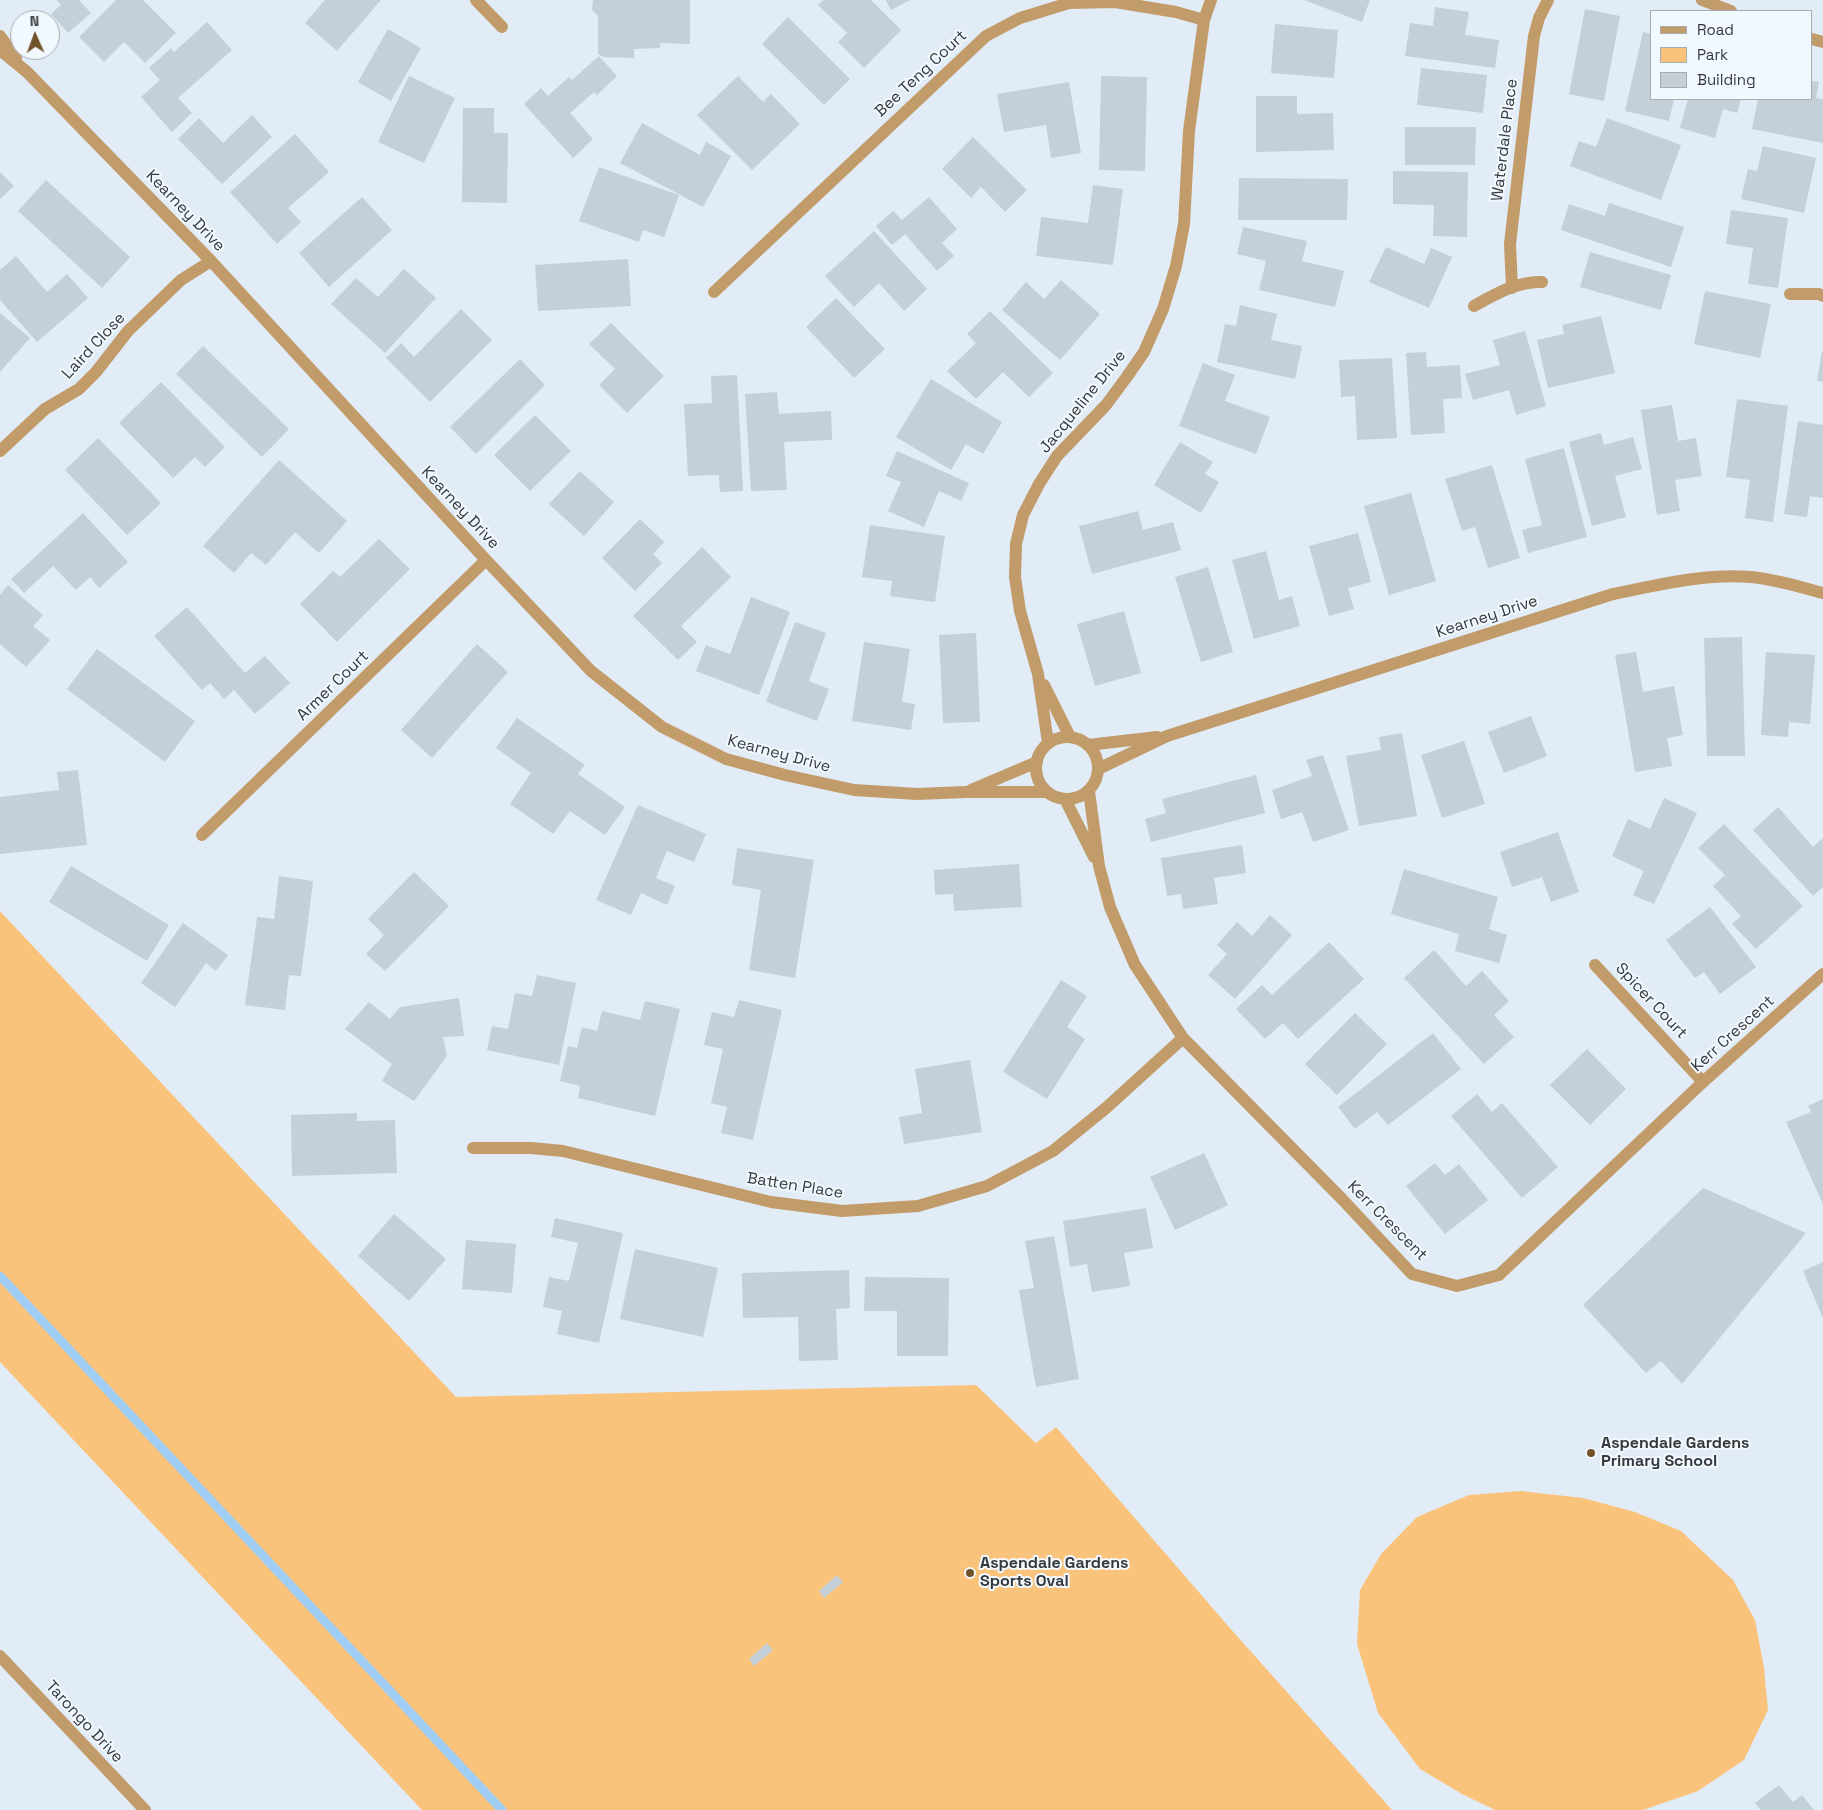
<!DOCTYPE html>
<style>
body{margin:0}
#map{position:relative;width:1823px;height:1810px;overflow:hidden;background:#e1ecf6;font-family:"Space Grotesk",sans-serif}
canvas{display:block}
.legend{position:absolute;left:1650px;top:10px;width:162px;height:90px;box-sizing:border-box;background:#f2f9fe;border:1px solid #a6acb1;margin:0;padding:6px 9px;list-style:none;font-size:15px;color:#35393d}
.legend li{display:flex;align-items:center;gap:10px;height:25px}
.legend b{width:25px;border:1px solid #a6acb1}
.north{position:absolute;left:10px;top:10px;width:50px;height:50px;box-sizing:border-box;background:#f2f9fe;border:1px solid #a6acb1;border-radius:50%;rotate:358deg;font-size:14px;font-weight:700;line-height:20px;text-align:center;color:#35393d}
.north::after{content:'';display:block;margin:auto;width:18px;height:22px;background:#725228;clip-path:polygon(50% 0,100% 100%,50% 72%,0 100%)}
</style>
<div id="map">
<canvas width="1823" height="1810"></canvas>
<ul class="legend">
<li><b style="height:6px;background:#c29b6a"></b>Road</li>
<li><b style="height:14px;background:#fac37c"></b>Park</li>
<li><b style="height:14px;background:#c4cfd8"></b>Building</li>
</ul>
<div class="north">N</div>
</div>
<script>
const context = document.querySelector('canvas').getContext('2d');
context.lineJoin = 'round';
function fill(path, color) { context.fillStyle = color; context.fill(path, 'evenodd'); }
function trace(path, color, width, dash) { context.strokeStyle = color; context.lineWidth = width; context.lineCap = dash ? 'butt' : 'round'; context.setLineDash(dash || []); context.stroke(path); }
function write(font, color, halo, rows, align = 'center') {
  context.font = font + ' "Space Grotesk",sans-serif'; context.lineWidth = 4; context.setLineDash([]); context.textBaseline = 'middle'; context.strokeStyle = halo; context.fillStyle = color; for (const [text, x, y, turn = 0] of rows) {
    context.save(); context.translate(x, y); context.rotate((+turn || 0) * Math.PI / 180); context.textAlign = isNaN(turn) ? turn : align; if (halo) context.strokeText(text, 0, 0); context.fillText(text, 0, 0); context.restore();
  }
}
const green = new Path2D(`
 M0,911L456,1397L976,1385L1036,1443L1056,1427L1229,1627L1392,1810H422L0,1362Z
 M1521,1491L1583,1498L1635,1512L1681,1531L1733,1580L1755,1620L1764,1668L1768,1710L1744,1760L1698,1791L1643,1810H1495L1462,1794L1420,1769L1378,1713L1357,1644L1360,1590L1381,1554L1417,1517L1469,1495Z`);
const stream = new Path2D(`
 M0,1276L502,1810`);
const building = new Path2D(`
 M57,0H79L91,13L68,33L51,14L61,5Z
 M116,0H143L176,33L145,63L124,42L104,62L79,37Z
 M325,0H381L337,51L305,23Z
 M593,0H690V44L660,43V48L634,49V58L604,57L598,54V16L592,10Z
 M823,0H871L901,30L864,68L838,42L847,33L818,5Z
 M886,0H910L891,10Z
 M1304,0H1370L1362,22Z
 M1435,7L1469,12L1465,35L1499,40L1495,68L1405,56L1410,23L1433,26Z
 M1585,9L1620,16L1604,101L1569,94Z
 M788,17L850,79L824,105L762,44Z
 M207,22L232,50L178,98L192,113L172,132L141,97L160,80L149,68L171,48L174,52Z
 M1275,24L1338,30L1334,78L1271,73Z
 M388,29L421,48L391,101L358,82Z
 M1643,32L1652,34V99H1674L1669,121L1625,111Z
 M599,56L617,76L597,95L594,92L570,113L593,139L573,158L524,104L541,88L548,96L569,77L572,80Z
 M1421,68L1487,75L1483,113L1417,105Z
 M409,76L455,98L424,163L378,142Z
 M738,76L763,102L771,94L800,124L752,170L697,115Z
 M1101,76L1147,77L1145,171L1099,170Z
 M1812,81L1819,82L1816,98L1823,99V143L1752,129L1758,99H1812Z
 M1069,82L1081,153L1051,158L1046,125L1004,132L997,94Z
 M1256,96H1297V114L1333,113L1334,150L1256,152Z
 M1688,99H1741L1737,113L1723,109L1715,138L1680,128Z
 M463,108H494V133H508L507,203L462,202Z
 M252,115L272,137L222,184L178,139L199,118L223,143Z
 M1607,118L1681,145L1661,200L1570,166L1579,141L1596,147Z
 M642,123L700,155L706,142L731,156L703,207L620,163Z
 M1405,127H1476L1475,165H1405Z
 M295,134L329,172L288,208L301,222L277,244L230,192Z
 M973,137L1027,190L1005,212L981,187L971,198L942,169Z
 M1763,146L1816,158L1804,213L1741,199L1748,169L1757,171Z
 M599,167L679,195L664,237L643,230L639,242L579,221Z
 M1393,171L1468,172L1467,237L1433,236L1434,205L1393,204Z
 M0,172L14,186L0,199Z
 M1239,178L1348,179L1347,220H1238Z
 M46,180L130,257L102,288L18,211Z
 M1093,185L1123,189L1113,265L1036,256L1041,217L1088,223Z
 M362,197L392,230L329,287L299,253Z
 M929,197L957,229L942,243L954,256L937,271L905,234L892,245L876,226L893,211L902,220Z
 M1609,203L1684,227L1671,267L1561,230L1569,204L1605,216Z
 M1731,210L1788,218L1778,288L1748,284L1753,248L1726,244Z
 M1243,227L1307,241L1302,261L1344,271L1335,307L1259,290L1266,261L1237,254Z
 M874,231L927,289L904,311L879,283L854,307L825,276Z
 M1386,247L1424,264L1431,248L1452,257L1429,308L1369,282Z
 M1590,252L1671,275L1661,310L1580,287Z
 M16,256L47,292L67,274L88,298L37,342L0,300V270Z
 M628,259L631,306L538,311L535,265Z
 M404,269L436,298L385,353L331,304L356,278L378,297Z
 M1061,280L1100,314L1060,360L1002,310L1026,282L1044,299Z
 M1705,291L1771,304L1760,358L1694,344Z
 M836,298L885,349L854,378L806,327Z
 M1240,305L1277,314L1271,340L1302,346L1295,379L1217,362L1225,324L1236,326Z
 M461,309L492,340L430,402L386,358L401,343L414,357Z
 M990,311L1053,373L1029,397L1003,372L976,399L947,371L976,343L967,334Z
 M0,313L30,338L0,372Z
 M1601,316L1615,373L1548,388L1537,340L1564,334L1562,325Z
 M611,323L664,376L627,413L599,385L615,369L589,344Z
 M1525,331L1546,406L1516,415L1509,390L1473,400L1465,374L1500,365L1493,340Z
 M203,346L289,429L262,457L176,374Z
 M1822,351H1823V382L1817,381Z
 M1426,352L1427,367L1460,365L1462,398L1443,399L1445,433L1411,435L1406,353Z
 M1392,358L1397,438L1357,440L1355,396L1341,397L1339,360Z
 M520,359L545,385L476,454L450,427Z
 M1203,363L1235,375L1225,401L1270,417L1256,454L1179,426Z
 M737,375L743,491L720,492L719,475L688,476L684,404L712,403L711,376Z
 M931,379L1002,422L983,454L966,444L951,470L896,437Z
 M161,382L225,447L205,467L195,457L173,478L119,423Z
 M777,392L779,414L831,411L832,440L784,442L787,490L751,491L745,394Z
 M1737,399L1788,406L1773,522L1745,518L1750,480L1726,477Z
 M1672,405L1678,441L1696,438L1702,476L1675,480L1680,511L1657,515L1641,410Z
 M535,415L571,451L530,491L494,455Z
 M1798,421L1823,425V498L1810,496L1807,517L1784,514Z
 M1601,433L1604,445L1633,437L1642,469L1615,476L1626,517L1592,526L1569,442Z
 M98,438L161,503L127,535L65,470Z
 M1180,442L1213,462L1205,474L1219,482L1201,513L1154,485Z
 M1564,448L1587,537L1528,553L1522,530L1542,525L1525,459Z
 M897,451L969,483L961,501L939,491L924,527L888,511L901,482L886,476Z
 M279,460L347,521L319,553L295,532L266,565L251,553L234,573L203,546Z
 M1492,465L1520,558L1488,568L1475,527L1462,531L1445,479Z
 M580,471L614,502L584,536L549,504Z
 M1411,493L1436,581L1389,595L1364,506Z
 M1138,511L1143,530L1173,522L1181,550L1092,574L1079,526Z
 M83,513L128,562L99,588L90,577L76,590L53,566L24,593L11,579Z
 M640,519L664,542L653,554L662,563L635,591L602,558Z
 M870,525L945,536L935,602L890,596L892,581L862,577Z
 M1358,533L1371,582L1348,588L1354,609L1329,616L1309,546Z
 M379,539L410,569L337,642L300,604L333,571L340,577Z
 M702,547L731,577L681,626L697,642L678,660L633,616Z
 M1266,551L1279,600L1292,596L1300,626L1254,639L1232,560Z
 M1208,567L1233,652L1201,662L1175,577Z
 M8,585L43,615L33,626L50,640L26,667L0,644V595Z
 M751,597L790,612L759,695L696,671L706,645L730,654Z
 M187,607L245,673L265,656L290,683L255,714L234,690L224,699L210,683L202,690L154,636Z
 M1124,611L1141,673L1095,686L1077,624Z
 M795,622L826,633L809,681L829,689L817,721L766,702Z
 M976,633L980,722L943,723L939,635Z
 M1742,637L1745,756H1707L1704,638Z
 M864,642L910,649L902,702L915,704L911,730L852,721Z
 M477,644L508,672L432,758L401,730Z
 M97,649L195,721L165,762L67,689Z
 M1636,652L1643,692L1674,686L1683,735L1667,738L1672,766L1635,772L1615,655Z
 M1766,652L1815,655L1810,724L1789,722L1788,737L1761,735Z
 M1531,716L1547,756L1504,773L1488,732Z
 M517,718L585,765L578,774L625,807L605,835L570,811L553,834L510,804L531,773L496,748Z
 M1402,733L1417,816L1359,826L1346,756L1381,750L1379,737Z
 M1464,741L1485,804L1442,818L1421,755Z
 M1323,755L1349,830L1313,842L1302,812L1281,819L1272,790L1312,776L1306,760Z
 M78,770L87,845L0,854V797L59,790L57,772Z
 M1256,775L1265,813L1151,842L1145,819L1166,813L1162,799Z
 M1664,798L1697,813L1654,904L1633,895L1644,871L1612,856L1628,819L1650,829Z
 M638,805L706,834L694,862L667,851L656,878L675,886L667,905L641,893L631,915L596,900Z
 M1778,807L1813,847L1823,838V887L1813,896L1753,830Z
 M1724,824L1803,906L1756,949L1732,924L1741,916L1713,886L1725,875L1698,848Z
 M1558,832L1579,892L1551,902L1542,877L1512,887L1500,852Z
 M1242,845L1246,873L1214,878L1218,904L1183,909L1181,894L1167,896L1161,858Z
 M737,848L814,860L795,978L749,970L761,890L732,885Z
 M1019,864L1022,907L954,911L953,894L935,895L934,870Z
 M71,866L169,925L147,961L49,902Z
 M1404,869L1498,897L1489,929L1507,935L1499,963L1455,951L1459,934L1391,914Z
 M414,872L449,906L385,971L366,954L384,935L368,919Z
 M279,876L313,881L301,976L289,975L285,1010L245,1005L257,917L274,919Z
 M1710,907L1756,967L1720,994L1704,972L1695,978L1666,940Z
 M1270,915L1292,935L1235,999L1208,975L1227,954L1217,945L1237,922L1252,936Z
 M183,923L228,955L216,971L206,963L175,1007L141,983Z
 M1329,942L1364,979L1298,1039L1283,1023L1265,1039L1236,1009L1262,985L1272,995Z
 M1434,950L1466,986L1482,971L1509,1001L1494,1015L1514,1037L1484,1064L1404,978Z
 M537,975L576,983L559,1065L487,1050L492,1026L508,1029L515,993L532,996Z
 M1061,980L1087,996L1067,1027L1085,1039L1047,1099L1003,1072Z
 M459,998L464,1036L443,1037L447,1056L414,1101L382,1081L392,1064L345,1029L369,1002L390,1019L400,1007Z
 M739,1000L782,1010L753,1140L721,1133L727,1107L711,1103L723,1049L704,1045L712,1012L734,1017Z
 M645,1001L680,1009L655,1116L578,1098L580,1086L560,1081L568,1046L577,1048L582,1027L597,1031L602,1011L640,1020Z
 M1355,1013L1387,1044L1337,1095L1305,1064Z
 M1433,1033L1461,1069L1388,1125L1377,1112L1355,1129L1338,1107Z
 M1587,1049L1626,1089L1590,1125L1550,1085Z
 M970,1060L982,1132L904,1144L899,1117L922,1113L915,1069Z
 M1477,1094L1492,1112L1502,1103L1558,1167L1522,1198L1451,1116Z
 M1823,1099V1204L1786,1122L1811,1112L1808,1106Z
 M357,1113V1121L395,1120L397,1173L292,1176L291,1115Z
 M1204,1153L1228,1205L1175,1230L1150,1177Z
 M1435,1163L1445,1175L1459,1164L1488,1200L1445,1234L1406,1186Z
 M1703,1188L1806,1233L1682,1384L1661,1361L1646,1373L1583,1305Z
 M1146,1208L1153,1248L1124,1253L1130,1286L1092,1292L1087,1264L1070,1267L1063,1221Z
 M394,1214L446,1259L409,1301L358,1256Z
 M555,1218L623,1233L599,1343L557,1334L562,1311L543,1307L549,1277L569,1281L578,1243L551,1237Z
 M1054,1236L1079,1379L1036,1387L1019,1290L1034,1288L1025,1241Z
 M466,1240L516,1244L512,1293L462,1289Z
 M635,1249L718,1268L703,1337L620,1319Z
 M1823,1262V1318L1803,1271Z
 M849,1270L850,1308L836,1309L838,1360L799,1361L798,1317L743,1318L742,1273Z
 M865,1277L949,1278L948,1356H897V1311H864Z
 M837,1575L843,1582L824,1598L819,1591Z
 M767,1643L773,1650L754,1666L749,1659Z
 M1779,1785L1793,1802L1802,1795L1814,1810H1761L1755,1803Z`);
const minor = new Path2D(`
 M476,0L502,27
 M1702,0L1731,11
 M0,36L16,58
 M1812,39L1823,42
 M0,50L27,72L211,261L486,560L591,671L662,727L726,759L785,775L854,790L917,794L966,792H1047
 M1512,288L1510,244L1534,36L1539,18L1548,0
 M714,292L986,36L1020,18L1069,3L1115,2L1176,12L1204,20
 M1790,294H1819L1823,296
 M1474,306C1495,294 1518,281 1542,282
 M0,451L45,409L79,389L96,372L128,331L181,280L211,261
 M1044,685L1070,737
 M1036 768a31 31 0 1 1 62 0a31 31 0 1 1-62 0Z
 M1048,743L1038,674L1020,611L1015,577L1016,544L1023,515L1039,484L1057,456L1106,405L1126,378L1144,352L1163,309L1176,266L1184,224L1189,131L1204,20L1211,0
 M1088,745L1157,737
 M1098,769L1167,736L1613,594C1658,585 1705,573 1751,577C1775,579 1800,587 1823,593
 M971,790L1037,762
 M1089,791L1099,866L1110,907L1135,965L1183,1038L1342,1199L1412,1274L1457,1286L1499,1275L1703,1082L1823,974
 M1065,799L1094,857
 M202,835L486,560
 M1595,965L1703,1082
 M473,1148H531L563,1151L771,1202L842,1211L918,1206L987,1186L1053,1151L1106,1108L1183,1038
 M0,1656L145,1810`);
const markers = [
 [1591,1453,5,"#725228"],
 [970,1573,5,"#725228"]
];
const streetNames = [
 ["Bee Teng Court",921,74,-43],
 ["Waterdale Place",1505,140,-83],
 ["Kearney Drive",185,211,46],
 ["Laird Close",94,346,-47],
 ["Jacqueline Drive",1083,402,-51],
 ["Kearney Drive",460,508,47],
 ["Kearney Drive",1487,617,-18],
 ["Armer Court",333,686,-44],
 ["Kearney Drive",779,754,15],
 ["Spicer Court",1651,1001,47],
 ["Kerr Crescent",1733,1034,-42],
 ["Batten Place",795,1186,9],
 ["Kerr Crescent",1387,1221,45],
 ["Tarongo Drive",84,1722,47]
];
const poiNames = [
 ["Aspendale Gardens",1601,1444],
 ["Primary School",1601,1462],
 ["Aspendale Gardens",980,1564],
 ["Sports Oval",980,1582]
];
fill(green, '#fac37c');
trace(stream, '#a0cdf3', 9);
fill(building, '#c4cfd8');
trace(minor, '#c29b6a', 12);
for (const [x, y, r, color] of markers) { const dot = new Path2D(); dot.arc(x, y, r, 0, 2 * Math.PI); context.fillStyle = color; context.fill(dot); trace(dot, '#f2f9fe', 2); }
write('16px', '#35393d', '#f2f9fe', streetNames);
write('bold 16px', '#35393d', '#f2f9fe', poiNames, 'left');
</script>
